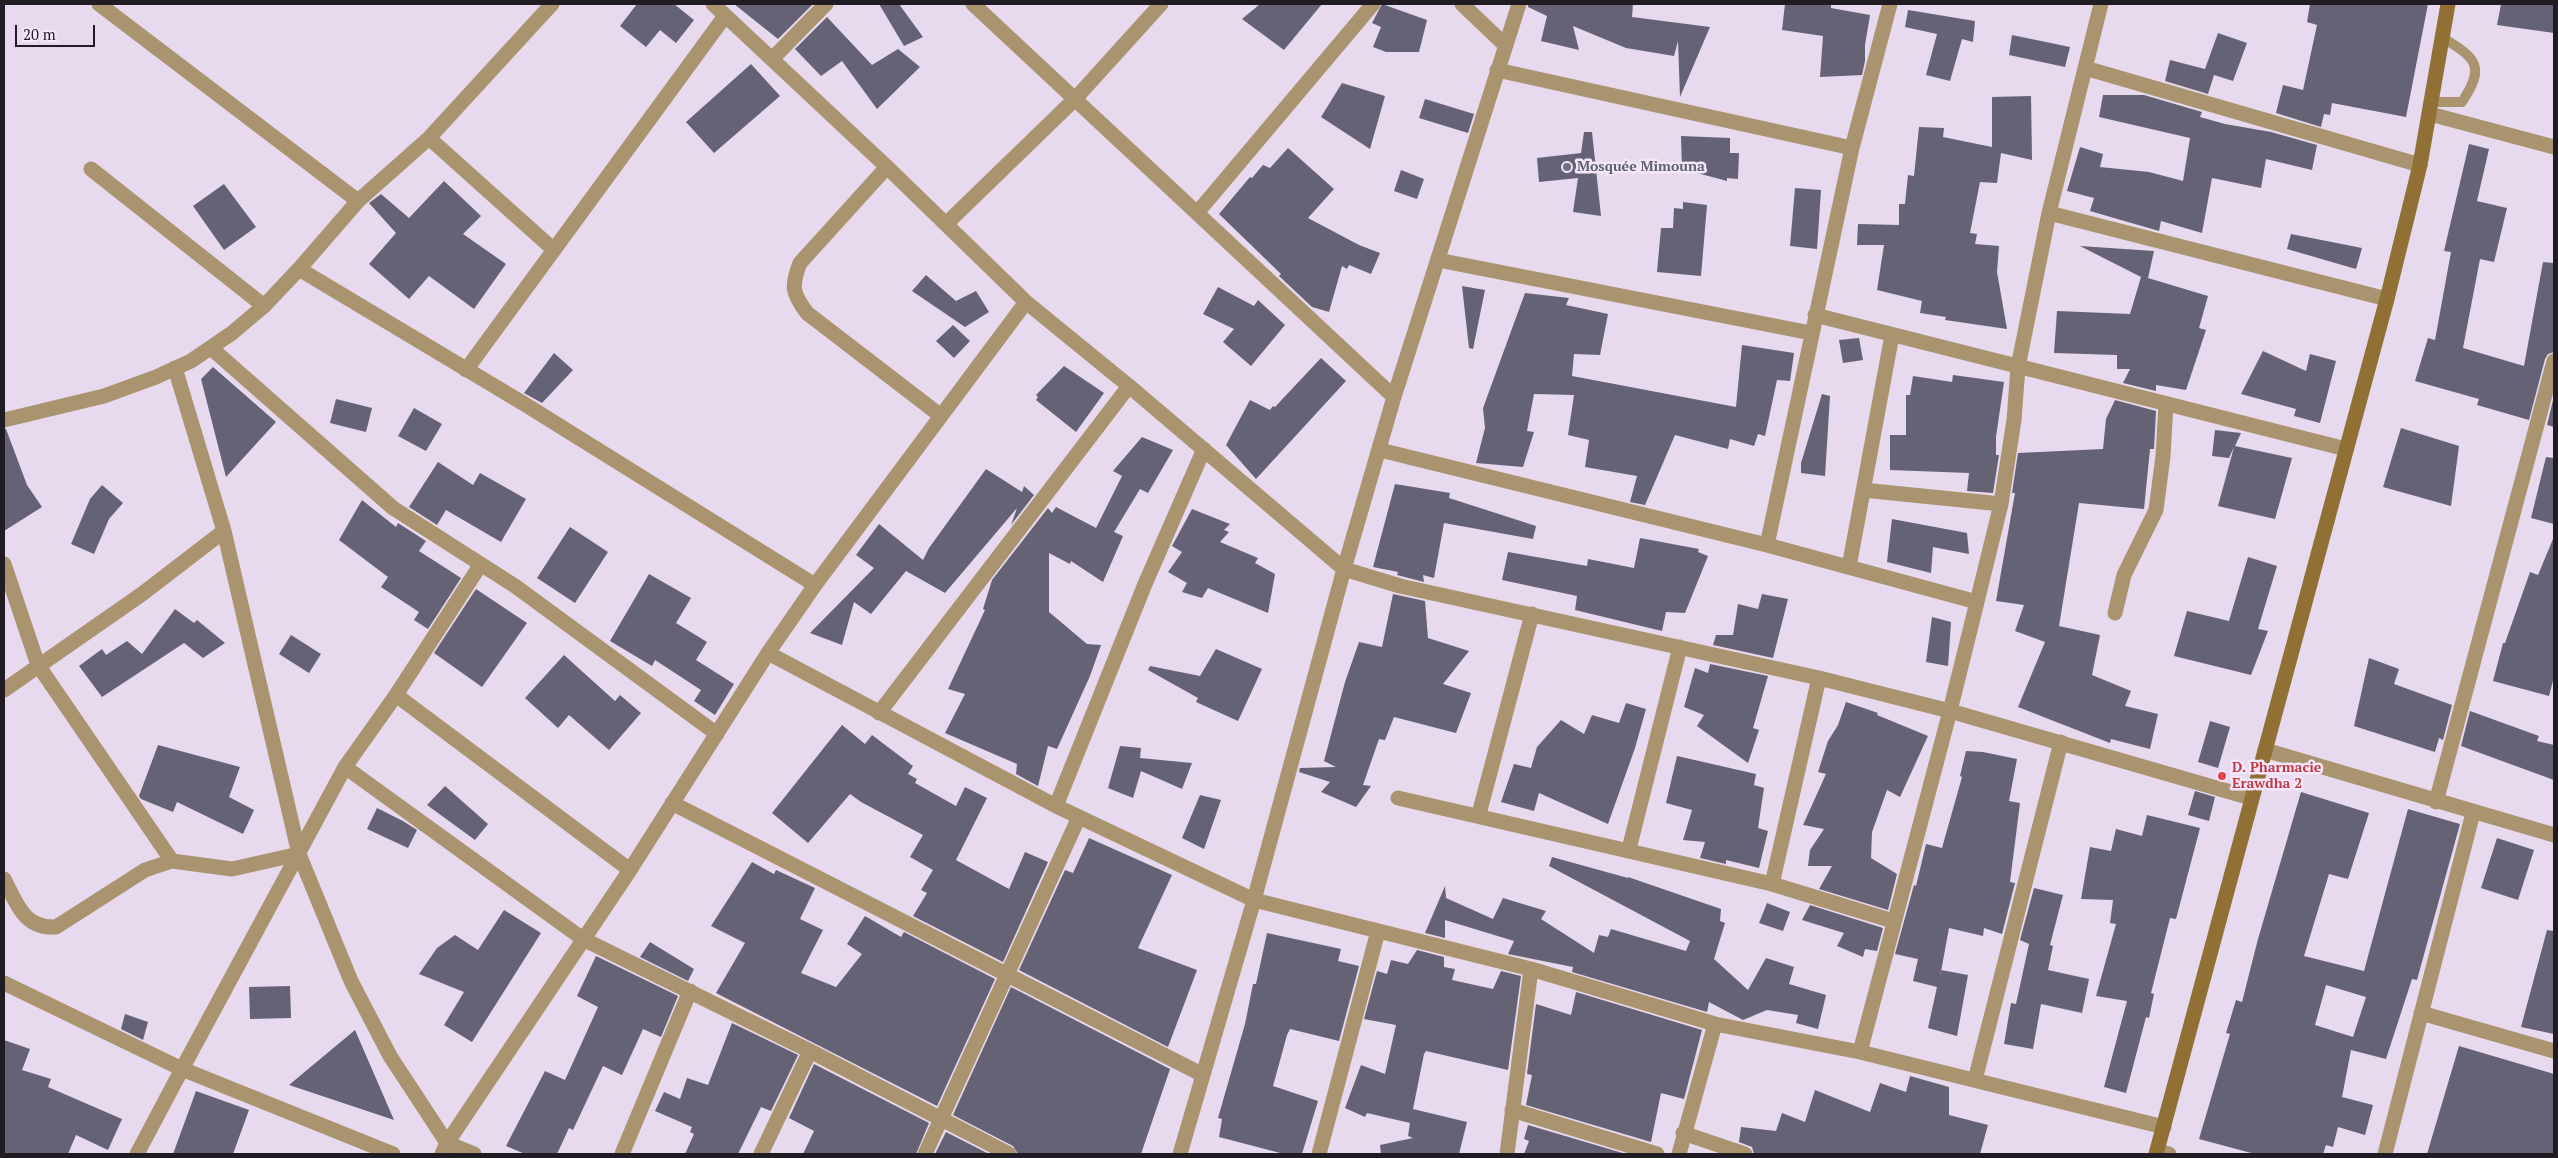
<!DOCTYPE html>
<meta charset="utf-8">
<style>
body{margin:0}
#map{position:relative;width:2558px;height:1158px;overflow:hidden;background:#e7d9ee;font-family:"PT Serif",serif}
canvas{display:block}
.frame{position:absolute;inset:0;border:5px solid #211c24;pointer-events:none}
.scale{position:absolute;left:15px;top:25px;width:80px;height:22px;box-sizing:border-box;border:2px solid #211c24;border-top:0;padding-left:6px;font-size:15px;line-height:18px;white-space:nowrap;color:#211c24;-webkit-text-stroke:4px #f5e6fb;paint-order:stroke}
</style>
<div id="map">
<canvas width="2558" height="1158"></canvas>
<div class="frame"></div>
<div class="scale">20 m</div>
</div>
<script>
const context = document.querySelector('canvas').getContext('2d');
context.lineJoin = 'round';
function fill(path, color) { context.fillStyle = color; context.fill(path, 'evenodd'); }
function trace(path, color, width, dash) { context.strokeStyle = color; context.lineWidth = width; context.lineCap = dash ? 'butt' : 'round'; context.setLineDash(dash || []); context.stroke(path); }
function write(font, color, halo, rows, align = 'center') {
  context.font = font + ' "PT Serif",serif'; context.lineWidth = 5; context.setLineDash([]); context.textBaseline = 'middle'; context.strokeStyle = halo; context.fillStyle = color; for (const [text, x, y, turn = 0] of rows) {
    context.save(); context.translate(x, y); context.rotate((+turn || 0) * Math.PI / 180); context.textAlign = isNaN(turn) ? turn : align; if (halo) context.strokeText(text, 0, 0); context.fillText(text, 0, 0); context.restore();
  }
}
const building = new Path2D(`
 M637,4H674L694,20L676,43L660,30L646,47L620,26Z
 M734,4H813L778,39Z
 M879,4H899L923,37L904,46Z
 M1260,4H1322L1284,50L1242,19Z
 M1382,4L1427,20L1419,52H1386L1373,47L1381,27L1372,23Z
 M1528,4H1633L1632,17L1710,27L1680,97L1678,41L1674,56L1626,48L1573,26L1579,50L1541,41L1547,16L1528,7Z
 M1785,4H1831V8L1870,15L1865,45V61L1862,75L1820,77L1823,36L1782,30Z
 M2310,4H2428L2406,117L2332,103L2330,115L2324,114L2321,127L2276,113L2283,85L2303,90L2317,25L2307,22Z
 M2501,4H2554V33L2497,25Z
 M1908,10L1975,21L1973,42L1962,39L1950,81L1926,75L1937,34L1905,27Z
 M827,17L872,65L898,49L920,67L877,109L842,61L821,76L795,49Z
 M2218,33L2247,43L2233,81L2214,75L2208,94L2165,81L2170,60L2205,69Z
 M2012,35L2070,47L2065,67L2009,55Z
 M751,64L780,96L714,153L686,122Z
 M1342,83L1385,96L1370,149L1321,117Z
 M2103,95H2144L2202,112L2200,117L2225,124L2271,132L2317,145L2312,170L2266,159L2261,188L2212,178L2202,233L2161,221L2159,231L2090,211L2094,198L2067,191L2080,147L2103,154L2100,167L2149,172L2183,181L2190,138L2099,117Z
 M2031,96L2032,160L2001,153L1997,183L1980,182L1970,233L1977,234L1975,244L1999,246L1997,272L2007,329L1945,320L1946,317L1920,313L1922,301L1877,290L1884,245H1857L1858,224L1899,225V204H1905L1908,175L1914,176L1919,127L1944,128L1943,137L1992,147V97Z
 M1425,99L1474,114L1468,133L1419,118Z
 M1584,132H1592L1601,216L1573,212L1578,178L1539,182L1537,158L1581,153Z
 M1681,136L1730,138V153H1739L1738,179L1727,178V181L1682,169Z
 M2469,144L2489,149L2477,201L2507,208L2494,262L2480,259L2463,348L2524,366L2543,262L2554,263V352L2548,354L2545,359L2529,420L2477,405L2479,399L2415,381L2428,338L2435,340L2451,252L2444,251Z
 M1288,148L1334,189L1308,218L1359,245L1380,253L1371,274L1349,265L1347,269L1342,266L1329,312L1312,307L1279,276L1281,274L1219,214L1250,177L1252,178L1263,165L1270,168Z
 M1401,170L1424,179L1417,199L1394,191Z
 M444,181L481,216L463,234L506,264L474,309L429,276L409,299L369,264L396,233L369,203L381,194L409,218Z
 M224,184L256,227L224,250L193,206Z
 M1795,188L1821,190L1817,249L1790,246Z
 M1683,202L1707,205L1701,276L1657,272L1661,228H1673L1674,208L1683,209Z
 M2291,234L2362,248L2356,269L2287,249Z
 M2080,246L2154,251L2148,278L2208,296L2199,328L2206,330L2186,390L2156,385V391L2123,383L2130,369H2117V355L2054,353L2057,311L2130,314L2141,277Z
 M926,275L956,301L976,291L989,312L965,327L912,291Z
 M1462,286L1485,290L1473,349L1469,348Z
 M1218,287L1254,306L1258,300L1285,325L1251,366L1223,342L1234,329L1203,314Z
 M1525,293L1569,298L1566,305L1608,314L1600,355L1574,354L1572,376L1736,407L1742,345L1794,353L1790,381L1777,380L1765,436L1758,434L1754,446L1730,439L1728,449L1675,435L1645,505L1630,502L1637,476L1585,467L1589,440L1568,435L1574,395L1534,394L1527,431L1534,432L1523,467L1476,463L1485,428L1483,408Z
 M953,325L970,341L954,358L936,341Z
 M1859,338L1863,360L1843,363L1839,340Z
 M2263,351L2306,371L2310,354L2336,361L2320,423L2294,416L2296,409L2241,394Z
 M554,353L573,370L542,403L524,393Z
 M1321,358L1346,381L1256,479L1226,445L1250,400L1270,410L1273,406L1275,407Z
 M1064,366L1104,393L1076,432L1036,400L1038,397L1036,395Z
 M213,367L276,422L226,477L201,379Z
 M1953,375L2004,382L1996,437V455H1999L1993,493L1967,491L1969,473L1890,470V435H1906V395H1910L1913,376L1952,382Z
 M1822,394L1830,396L1825,476L1801,473V463Z
 M2554,396V427L2547,425Z
 M336,399L372,408L366,432L330,423Z
 M2115,400L2156,411L2154,449H2150L2144,509L2079,503L2059,626L2100,635L2092,675L2131,691L2125,706L2158,714L2150,749L2111,739L2110,743L2018,707L2045,642L2015,631L2024,605L1996,601L2015,493H2012L2018,453L2103,449L2106,419Z
 M414,408L442,424L426,451L398,436Z
 M2401,428L2459,446L2451,506L2383,487Z
 M4,429H6L27,485L42,507L4,531Z
 M2215,430L2241,433L2235,446L2292,458L2275,519L2218,506L2234,447L2229,458L2212,456Z
 M1142,437L1173,450L1148,493L1140,489L1114,532L1123,536L1103,582L1071,561L1070,564L1049,553V612L1087,644L1101,645L1090,676L1057,749L1048,746L1038,786L1016,774L1017,764L945,733L965,694L948,689L985,610L983,609L992,580L1048,508L1052,513L1056,507L1096,528L1122,476L1113,471Z
 M2546,457L2554,458V524L2531,518Z
 M438,462L473,485L480,473L526,499L501,542L446,510L437,525L409,507Z
 M986,469L1022,492L1024,486L1034,495L1011,525L1017,508L945,593L906,571L871,614L854,602L842,645L810,633L874,568L856,555L879,524L923,560L929,548Z
 M1395,484L1450,493L1449,498L1536,526L1533,539L1444,523L1434,578L1423,575L1424,582L1397,575L1398,572L1373,567Z
 M102,485L123,503L109,519L94,554L71,544L90,499Z
 M362,500L396,527L398,523L426,541L419,551L461,578L428,629L414,620L419,612L381,587L388,577L339,540Z
 M1192,509L1230,524L1224,530L1229,532L1220,542L1258,558L1255,563L1275,574L1268,613L1208,588L1202,598L1182,592L1187,583L1168,572L1182,552L1172,546Z
 M1892,519L1967,533L1969,554L1933,547L1931,573L1887,562Z
 M570,527L608,552L575,603L537,578Z
 M1640,538L1699,549L1698,552L1708,556L1685,613L1666,612L1662,631L1575,610L1577,596L1502,580L1508,552L1587,566L1588,559L1634,568Z
 M2553,539L2554,677L2549,696L2493,681L2503,643H2505L2530,572L2538,575Z
 M2248,557L2277,566L2258,629L2268,631L2251,675L2174,656L2187,611L2229,621Z
 M649,574L691,598L676,623L707,642L696,660L734,684L715,715L694,701L701,690L655,660L652,666L610,641Z
 M476,589L527,623L482,687L434,653Z
 M1393,594L1425,601L1428,638L1469,651L1443,684L1471,693L1456,733L1394,717L1385,740L1379,739L1363,785L1371,786L1356,807L1321,792L1330,782L1299,772L1300,768L1336,767L1324,761L1345,682L1359,642L1382,647Z
 M1762,594L1788,599L1773,658L1713,645L1716,635H1733L1738,604L1758,609Z
 M175,609L194,623L197,620L225,643L203,658L184,643L102,697L79,666L102,649L106,655L127,641L142,654Z
 M1932,617L1951,622L1948,666L1926,662Z
 M291,635L321,654L309,673L279,654Z
 M1216,649L1262,669L1238,721L1196,702L1198,698L1148,670L1150,666L1200,676Z
 M564,655L615,701L620,695L641,713L609,750L569,715L558,728L525,698Z
 M2369,658L2399,669L2394,684L2452,705L2443,740L2439,738L2435,752L2354,726Z
 M1710,664L1768,676L1753,728L1759,730L1748,763L1697,726L1704,715L1684,707L1695,668L1708,673Z
 M1846,702L1878,713L1877,715L1928,736L1900,797L1887,790L1872,832L1871,858L1897,874L1888,910L1819,889L1832,866H1808L1810,850L1824,829L1803,825L1826,774L1818,772L1828,741L1838,725Z
 M1626,703L1646,709L1635,748L1608,824L1539,793L1534,811L1501,802L1514,764L1531,768L1537,747L1561,720L1584,734L1592,715L1619,723Z
 M2470,711L2539,736L2537,741L2554,745V780L2461,746Z
 M2210,721L2230,727L2218,768L2198,762Z
 M842,725L865,744L872,735L913,766L908,774L917,779L915,783L956,806L965,787L987,798L956,860L1009,889L1025,852L1048,862L1003,962L913,916L927,893L921,890L933,870L910,857L923,835L861,802L850,794L808,843L772,813Z
 M158,745L240,767L229,797L254,810L243,834L177,802L173,812L141,799L139,796Z
 M1120,746L1141,748L1140,758L1192,763L1182,789L1141,771L1133,798L1108,788Z
 M1966,751L1983,752L2017,759L2009,801L2020,803L2010,882L2015,883L2002,934L1984,928L1983,936L1949,928L1940,977L1941,970L1968,975L1957,1036L1928,1028L1937,987L1913,981L1918,959L1895,954L1914,885L1916,886L1926,844L1942,848L1962,777L1960,776Z
 M1677,756L1756,774L1754,785L1764,788L1758,828L1768,831L1759,868L1726,860V864L1700,858L1705,842L1683,840L1692,810L1666,803Z
 M445,786L488,824L475,840L427,805Z
 M2195,791L2215,797L2209,821L2188,815Z
 M2301,792L2369,813L2348,879L2329,874L2304,956L2364,971L2408,809L2460,824L2417,980L2412,979L2386,1059L2351,1050L2342,1097L2373,1105L2365,1135L2338,1127L2333,1147L2326,1145L2323,1154H2255L2199,1139L2230,1034L2226,1033L2236,1000L2242,1002L2258,939ZM2326,985L2366,997L2353,1037L2315,1025Z
 M1200,795L1221,800L1204,849L1182,838Z
 M377,808L403,821L417,830L408,848L367,829Z
 M2147,815L2200,828L2176,919L2170,918L2151,993L2154,994L2149,1018L2146,1017L2126,1093L2104,1087L2127,1001L2096,996L2116,924L2110,923L2113,900L2081,899L2090,847L2111,851L2116,829L2142,836Z
 M1089,838L1172,875L1138,948L1197,970L1168,1047L1019,970L1065,870L1073,873Z
 M2497,838L2534,850L2518,900L2481,888Z
 M1552,857L1628,878V877L1721,909L1720,921L1725,923L1714,959L1748,990L1766,958L1794,967L1789,984L1826,995L1818,1029L1796,1023L1798,1015L1767,1010L1743,1020L1709,1002L1707,1012L1572,972L1573,967L1508,954L1514,941L1445,920V938L1425,933L1445,886L1446,898L1493,919L1503,898L1546,911L1541,919L1594,953L1599,935L1608,937L1611,929L1686,951L1690,941L1549,866Z
 M752,862L774,874L776,870L815,888L800,919L823,930L801,973L836,987L862,954L847,944L865,916L901,937L904,932L995,979L937,1106L716,993L745,943L711,926Z
 M2034,888L2063,895L2050,945L2053,946L2048,970L2089,979L2082,1013L2041,1004L2033,1049L2004,1044L2011,1003L2016,1004L2029,944L2020,940Z
 M1767,903L1790,912L1783,931L1759,923Z
 M1810,905L1883,928L1877,951L1865,949L1863,957L1837,946L1844,933L1802,920Z
 M504,910L541,933L472,1042L444,1025L464,992L419,974L437,948L455,935L478,950Z
 M2547,930L2554,931V1034L2521,1027Z
 M1267,933L1341,949L1338,961L1359,966L1339,1041L1290,1029L1287,1035L1273,1086L1318,1101L1302,1154H1284L1219,1137L1222,1119L1218,1118L1245,1024L1253,984H1256Z
 M650,942L694,969L688,981L640,957Z
 M1417,950L1444,957V967L1455,969L1452,980L1493,989L1501,971L1521,976L1508,1070L1426,1051L1424,1054L1413,1109L1467,1122L1459,1154H1381L1380,1145L1413,1138L1408,1136L1410,1123L1367,1113L1365,1117L1345,1108L1361,1065L1385,1074L1396,1025L1364,1019L1377,971L1387,974L1391,960L1408,964Z
 M596,956L678,996L661,1037L643,1029L622,1075L603,1066L573,1130L569,1128L557,1154H525L506,1146L545,1071L565,1080L598,1007L577,996Z
 M290,986L291,1018L250,1019L249,987Z
 M1011,987L1170,1069L1141,1154H1018L1013,1146L953,1115Z
 M1576,992L1702,1030L1684,1099L1661,1093L1651,1142L1526,1105L1532,1075L1527,1074L1536,1004L1571,1015Z
 M125,1014L148,1022L143,1040L121,1029Z
 M732,1023L798,1055L771,1111L761,1107L738,1154H685L694,1134L690,1132L692,1127L655,1111L664,1092L680,1099L687,1078L708,1085Z
 M355,1030L394,1120L289,1085Z
 M4,1040L30,1049L22,1070L51,1079L48,1087L122,1119L108,1150L76,1135L68,1154H4Z
 M2459,1046L2554,1074V1154H2427Z
 M814,1064L929,1123L916,1154H803L814,1131L789,1118Z
 M1910,1076L1949,1087V1115L1988,1125L1980,1154H1754L1752,1147L1739,1142L1741,1127L1776,1131L1782,1113L1805,1122L1815,1090L1870,1112L1880,1083L1906,1092Z
 M196,1091L249,1110L233,1154H173Z
 M1528,1125L1626,1154H1524L1529,1141L1524,1139Z
 M946,1132L989,1154H935Z`);
const lane = new Path2D(`
 M2432,102H2462C2486,66 2476,58 2443,38`);
const street = new Path2D(`
 M99,4L358,201
 M713,4L887,167L1026,302L1129,386
 M973,4L1394,397
 M1462,4L1505,45
 M772,59L826,4
 M2085,68L2420,165
 M1497,70L1852,148
 M2430,114L2554,147
 M429,138L554,250
 M887,167L800,263C791,286 792,293 807,313L941,416
 M91,169L264,306
 M1197,213L1373,4
 M2049,213L2387,299
 M946,224L1075,99L1161,4
 M1438,260L1811,333
 M299,269L526,405L815,585
 M1815,315L2346,449
 M211,348L393,508L515,586L717,734
 M175,368L224,531L299,854L351,981L390,1056L447,1143L474,1154
 M466,370L725,16
 M4,420L104,396L156,377L191,361L232,333L264,306L299,269L358,201L429,138L552,4
 M1380,450L1767,545L1977,602L1950,711L1860,1052
 M1863,490L2001,504
 M1767,545L1852,148L1890,4
 M4,564L38,665L172,861
 M1849,567L1892,335
 M1977,602L2001,504L2014,420L2018,367L2049,213L2101,4
 M2115,613L2124,575L2156,510L2163,456L2166,404
 M768,653L1056,806L1254,900L1531,969L1715,1024L1860,1052L2164,1127
 M4,690L142,594L224,531
 M396,695L630,870
 M879,713L1129,386L1344,569L1400,586L1819,678
 M2265,750L2554,835
 M345,767L583,939L810,1051L1009,1154
 M1398,798L1772,884L1893,921
 M2436,802L2554,361
 M672,803L1203,1075
 M1056,806L1145,584L1204,449
 M1479,814L1532,614
 M1629,849L1680,647
 M4,879C17,904 24,929 56,927L145,870L172,861L232,869L299,854
 M1772,884L1819,678L1950,711L2251,798
 M4,983L182,1069L345,767L396,695L481,564
 M2421,1013L2554,1051
 M1975,1080L2061,742
 M1512,1110L1657,1154
 M1683,1133L1745,1154
 M2157,1151L2169,1154
 M137,1154L182,1069L393,1154
 M442,1154L447,1143L630,870L768,653L815,585L1026,302
 M622,1154L690,991
 M761,1154L810,1051
 M925,1154L1079,817
 M1180,1154L1254,900L1344,569L1394,397L1519,4
 M1319,1154L1378,931
 M1507,1154L1531,969
 M1679,1154L1715,1024
 M2385,1154L2473,813`);
const secondary = new Path2D(`
 M2156,1154L2387,299L2420,165L2448,4`);
const markers = [
 [1567,167,5,"#6b7280"],
 [2222,776,5,"#e0444e"]
];
const worshipNames = [
 ["Mosquée Mimouna",1577,167]
];
const healthNames = [
 ["D. Pharmacie",2232,768],
 ["Erawdha 2",2232,784]
];
fill(building, '#666276');
trace(lane, '#aa946f', 10);
trace(street, '#aa946f', 15);
trace(secondary, '#907035', 15);
for (const [x, y, r, color] of markers) { const dot = new Path2D(); dot.arc(x, y, r, 0, 2 * Math.PI); context.fillStyle = color; context.fill(dot); trace(dot, '#f5e6fb', 2); }
write('bold 14px', '#5b616d', '#f5e6fb', worshipNames, 'left');
write('bold 14px', '#be3a42', '#f5e6fb', healthNames, 'left');
</script>
